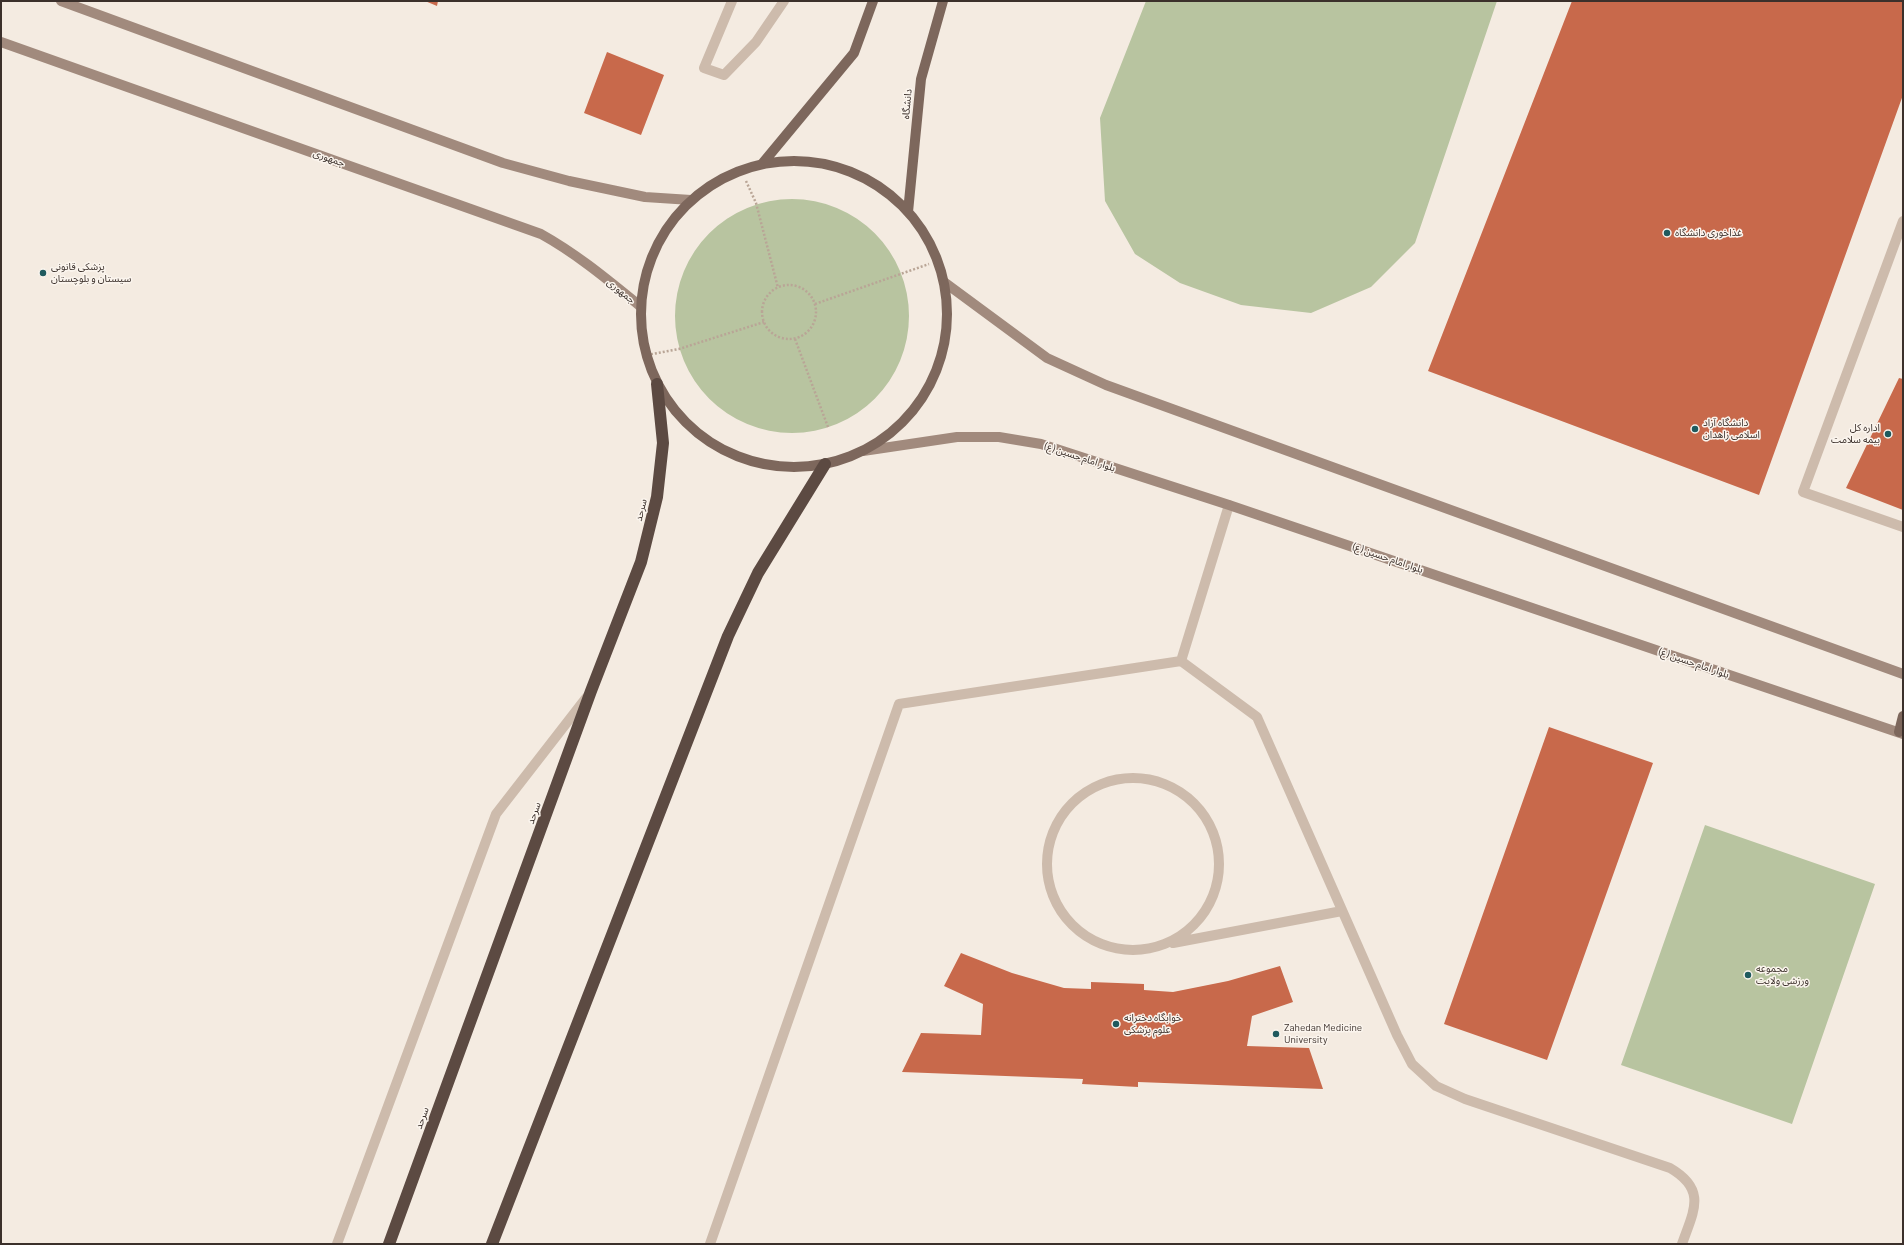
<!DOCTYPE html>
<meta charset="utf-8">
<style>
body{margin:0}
#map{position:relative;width:1904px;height:1245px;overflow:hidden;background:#f4ebe1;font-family:Barlow,sans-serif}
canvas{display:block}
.frame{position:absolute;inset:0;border:2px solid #3b302b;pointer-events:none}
</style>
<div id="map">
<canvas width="1904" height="1245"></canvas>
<div class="frame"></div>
</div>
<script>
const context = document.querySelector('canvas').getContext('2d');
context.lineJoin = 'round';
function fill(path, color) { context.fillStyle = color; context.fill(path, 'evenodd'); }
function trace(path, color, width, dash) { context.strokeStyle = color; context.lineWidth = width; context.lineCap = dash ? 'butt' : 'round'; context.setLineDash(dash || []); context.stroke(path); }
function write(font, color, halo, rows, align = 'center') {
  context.font = font + ' Barlow,"Noto Sans Arabic",sans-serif'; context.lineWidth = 3; context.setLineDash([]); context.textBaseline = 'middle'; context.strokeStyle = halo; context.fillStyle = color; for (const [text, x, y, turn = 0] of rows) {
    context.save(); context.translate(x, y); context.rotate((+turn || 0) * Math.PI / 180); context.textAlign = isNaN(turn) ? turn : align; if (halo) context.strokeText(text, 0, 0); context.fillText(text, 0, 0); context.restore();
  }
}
const green = new Path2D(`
 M1146,1H1497L1415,243L1371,287L1311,313L1241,305L1180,283L1135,254L1105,201L1100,118Z
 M675 316a117 117 0 1 1 234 0a117 117 0 1 1-234 0Z
 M1705,825L1875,884L1792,1124L1621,1065Z`);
const building = new Path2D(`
 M425,1H438L437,6Z
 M1572,1H1903V95L1759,495L1428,371Z
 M607,52L664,75L641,135L584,113Z
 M1899,378L1903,379V510L1846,488Z
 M1549,727L1653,763L1547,1060L1444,1024Z
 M961,953L1012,973L1064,988L1091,989V982L1144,984V990L1173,992L1228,981L1280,966L1293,1002L1252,1016L1247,1046L1309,1048L1323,1089L1138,1082V1087L1082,1084L1083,1079L902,1072L921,1033L981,1035L983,1004L944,986Z`);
const path = new Path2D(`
 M746,181L756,203L778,288
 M762 312a27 27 0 1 1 54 0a27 27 0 1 1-54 0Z
 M815,304L929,264
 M795,339L828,427
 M647,355L679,349L764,322`);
const lane = new Path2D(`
 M732,1L704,68L724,75L756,42L784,1
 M1903,221L1803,492L1903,527
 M1229,505L1181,661L1257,717L1397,1035L1412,1064L1436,1086L1465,1099L1670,1168C1708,1190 1693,1212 1682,1244
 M1047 864a86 86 0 1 1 172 0a86 86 0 1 1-172 0Z
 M1173,943L1342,911
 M710,1244L899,704L1181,661`);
const street = new Path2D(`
 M337,1244L496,814L586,698`);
const secondary = new Path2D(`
 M61,1L503,163L569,181L645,197L691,200
 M1,42L541,234C577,254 608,280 640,306
 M944,282L1047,358L1106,385L1903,674
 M863,451L957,437H999L1041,444L1229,505L1903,734`);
const primary = new Path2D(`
 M641 314a153 153 0 1 1 306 0a153 153 0 1 1-306 0Z
 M762,164L854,53L873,1
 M908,212L921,79L943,1
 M1899,732L1903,716`);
const highway = new Path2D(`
 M389,1244L591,691L641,562L657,497L663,443L657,384
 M492,1244L728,636L758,573L825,464`);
const markers = [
 [1667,233,4,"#1f5a5e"],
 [43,273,4,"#1f5a5e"],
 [1695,429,4,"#1f5a5e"],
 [1888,434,4,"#1f5a5e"],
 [1748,975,4,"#1f5a5e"],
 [1116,1024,4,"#1f5a5e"],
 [1276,1034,4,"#1f5a5e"]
];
const streetNames = [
 ["دانشگاه",907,104,-85],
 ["جمهوری",329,158,20],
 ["جمهوری",621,291,39],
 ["بلوار امام حسین (ع)",1080,457,18],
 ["سرحد",641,510,-76],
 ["بلوار امام حسین (ع)",1388,558,19],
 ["بلوار امام حسین (ع)",1694,663,19],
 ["سرحد",534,813,-70],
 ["سرحد",422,1118,-70]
];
const poiNames = [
 ["غذاخوری دانشگاه",1675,233],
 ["پزشکی قانونی",51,267],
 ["سیستان و بلوچستان",51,279],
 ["دانشگاه آزاد",1703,423],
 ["اسلامی زاهدان",1703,435],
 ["اداره کل",1880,428,"right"],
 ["بیمه سلامت",1880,440,"right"],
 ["مجموعه",1756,969],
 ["ورزشی ولایت",1756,981],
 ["خوابگاه دخترانه",1124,1018],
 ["علوم پزشکی",1124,1030],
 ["Zahedan Medicine",1284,1028],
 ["University",1284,1040]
];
fill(green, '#b8c4a0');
fill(building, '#c8694b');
trace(path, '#b9a596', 2.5, [2, 2]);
trace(lane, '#cdbbac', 10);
trace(street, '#cdbbac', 10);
trace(secondary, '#a18a7d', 10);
trace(primary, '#7d675c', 10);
trace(highway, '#5c4a42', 12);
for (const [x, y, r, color] of markers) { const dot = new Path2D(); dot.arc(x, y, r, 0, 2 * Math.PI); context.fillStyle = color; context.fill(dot); trace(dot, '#fbf5ee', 1.5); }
write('10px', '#3b302b', '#fbf5ee', streetNames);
write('10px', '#3b302b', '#fbf5ee', poiNames, 'left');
</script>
